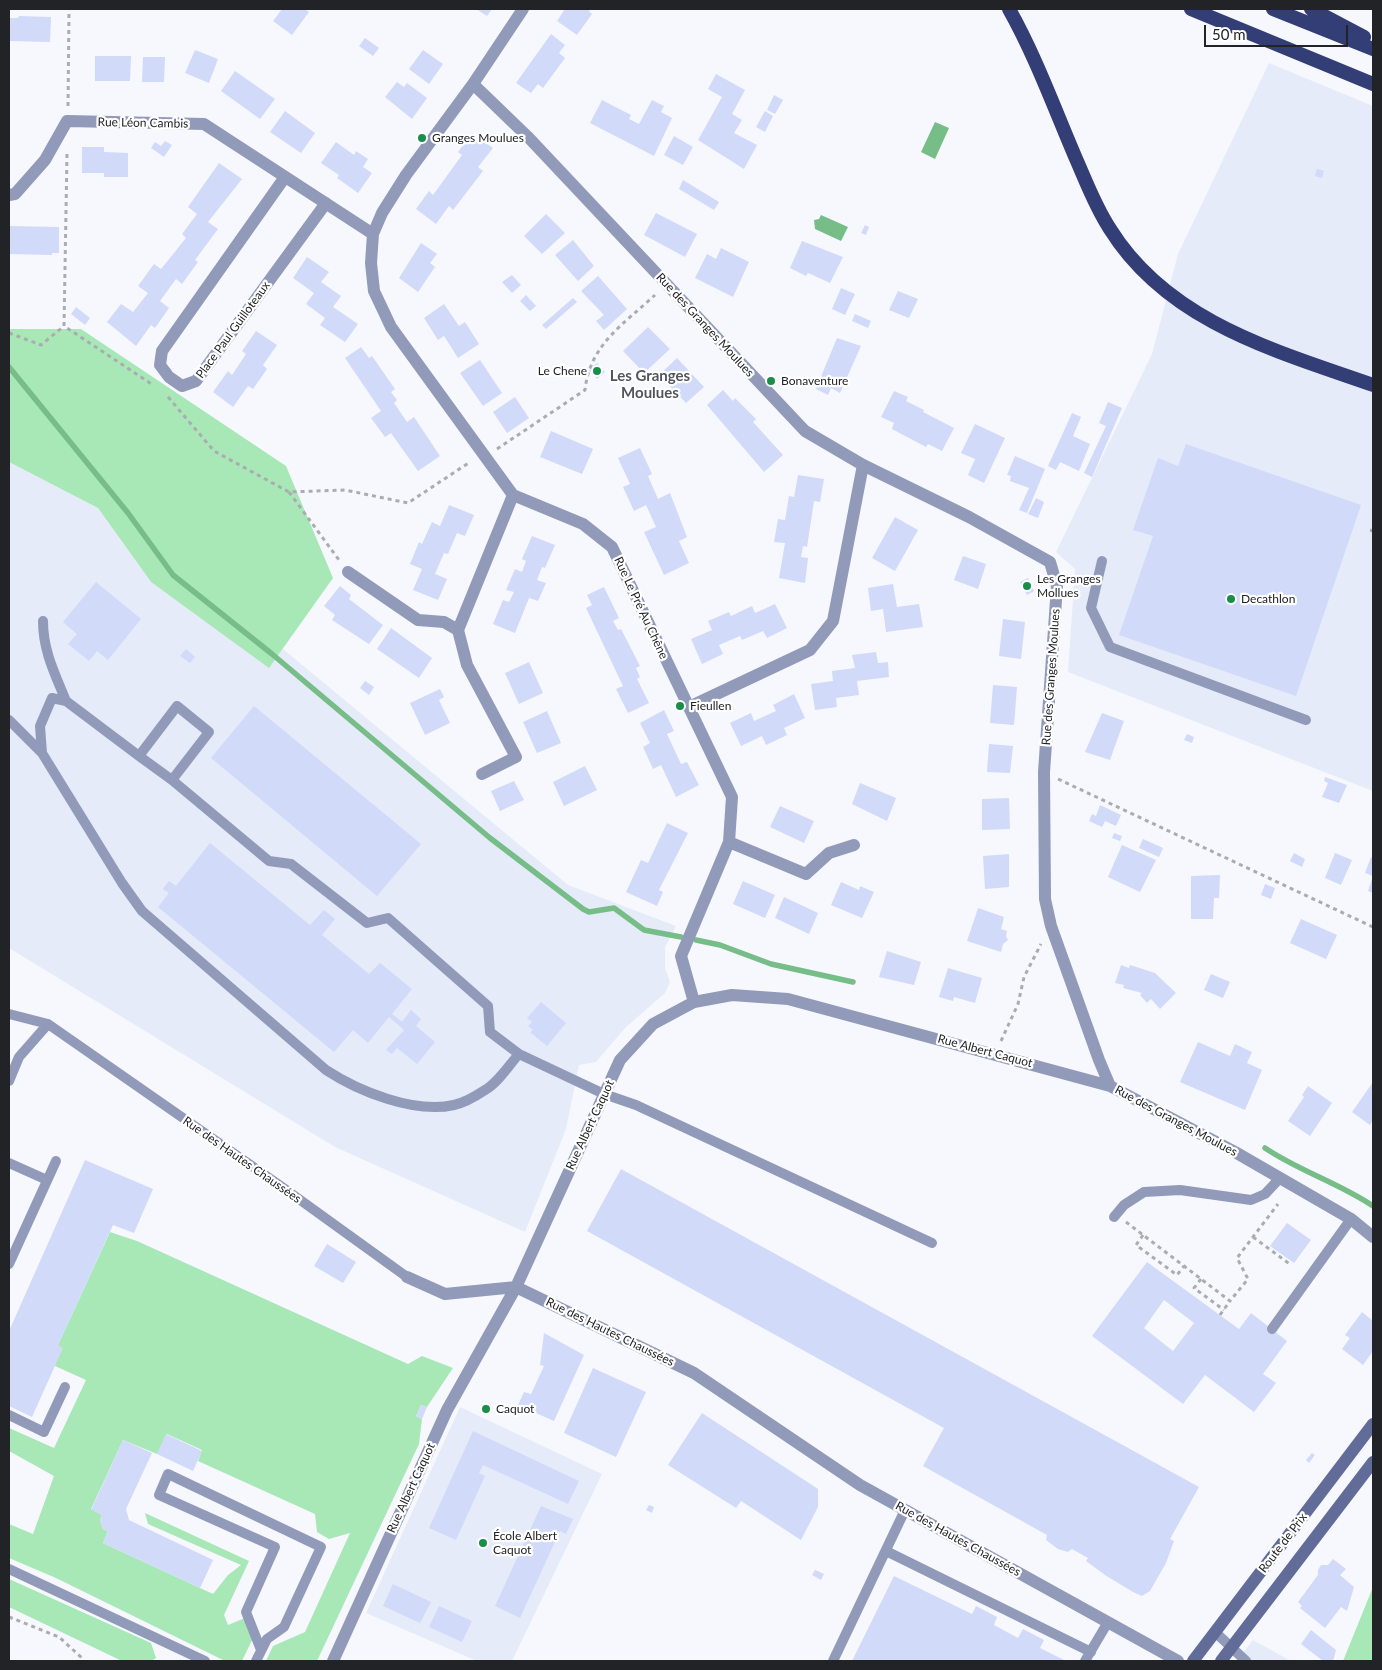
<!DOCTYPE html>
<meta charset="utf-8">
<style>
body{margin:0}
#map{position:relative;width:1382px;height:1670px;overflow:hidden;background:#f6f8fe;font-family:Lato,sans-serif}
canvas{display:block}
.frame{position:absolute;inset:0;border:10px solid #222326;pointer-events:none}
.scale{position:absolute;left:1204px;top:25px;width:144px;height:22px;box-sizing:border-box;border:2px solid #222326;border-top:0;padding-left:6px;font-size:15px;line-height:18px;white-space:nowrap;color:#222326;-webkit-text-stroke:4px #fff;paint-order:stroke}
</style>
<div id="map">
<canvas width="1382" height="1670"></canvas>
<div class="frame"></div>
<div class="scale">50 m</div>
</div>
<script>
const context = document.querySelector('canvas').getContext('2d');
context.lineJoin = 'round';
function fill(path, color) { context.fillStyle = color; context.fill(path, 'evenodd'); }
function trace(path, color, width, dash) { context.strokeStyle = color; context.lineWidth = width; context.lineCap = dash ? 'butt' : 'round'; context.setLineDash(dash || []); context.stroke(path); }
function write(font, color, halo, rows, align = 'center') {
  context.font = font + ' Lato,sans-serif'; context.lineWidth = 4.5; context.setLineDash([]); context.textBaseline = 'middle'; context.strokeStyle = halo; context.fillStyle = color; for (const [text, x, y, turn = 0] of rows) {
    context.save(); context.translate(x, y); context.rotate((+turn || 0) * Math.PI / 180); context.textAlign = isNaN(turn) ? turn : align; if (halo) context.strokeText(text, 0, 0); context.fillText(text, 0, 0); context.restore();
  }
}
const built = new Path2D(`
 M1269,63L1373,106V791L1068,672L1075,569L1056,552L1152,354L1178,254Z
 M9,462L98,508L151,582L269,667L283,649L568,885L676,926L665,947V968L670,982L665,993L625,1028L596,1062L579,1065L566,1129L525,1232L335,1147L9,948Z
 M460,1407L602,1474L512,1661H477L366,1613Z
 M1253,1640L1291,1661H1236Z`);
const green = new Path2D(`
 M9,329H81L286,466L333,578L269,668L151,582L98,508L9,462Z
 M110,1232L137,1241L408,1364L422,1356L453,1368L427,1407L421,1405L416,1416L422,1419L419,1444L317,1661H266L273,1646L305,1632L350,1533L329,1539L317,1532L315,1514L198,1461L202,1450L167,1434L157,1454L123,1440L91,1509L102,1515L100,1520L103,1529L108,1531L103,1543L213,1594L228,1575L241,1565L148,1524L145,1513L249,1561L224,1615L228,1625L245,1618L253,1638L242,1661H225L56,1578L9,1558V1524L33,1534L54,1476L9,1451V1428L54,1448L86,1380L55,1366L58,1345Z
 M9,1579L151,1643L156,1658L151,1661H122L9,1607Z
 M1373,1587L1372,1661H1343Z`);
const water = new Path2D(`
 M935,122L949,128L935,159L921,152Z
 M821,215L848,227L841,241L815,229L814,220L819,219Z`);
const stream = new Path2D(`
 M9,367L128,513L173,575L272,654L490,838L583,909L589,912L614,908L644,930L681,937
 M696,940L720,945L771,964L853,982
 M1265,1148C1299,1171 1339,1183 1373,1206`);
const building = new Path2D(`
 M282,9H305L309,12L292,35L273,21Z
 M476,9H492L487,16Z
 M565,9H590L589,11L592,14L577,35L557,21Z
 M19,16L51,17L50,42L9,41V18H18Z
 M551,34L565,45L559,53L565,58L543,88L538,84L531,93L516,83Z
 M365,38L379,48L373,56L359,46Z
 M195,50L218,59L209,83L185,73Z
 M423,50L443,64L429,84L409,69Z
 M95,56H131L130,81H95Z
 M143,57H165L164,82H142Z
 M235,71L275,99L260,119L221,91Z
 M716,74L745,90L732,114L742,120L734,133L757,145L744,169L698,140L722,97L708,89Z
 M397,82L404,87L407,83L427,98L412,119L385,97Z
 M774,95L783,100L775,114L767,110Z
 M602,100L631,115L629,119L639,124L652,100L664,106L661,112L672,118L654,156L590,123Z
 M285,111L315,133L301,153L270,132Z
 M765,111L773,116L765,132L756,127Z
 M472,133L493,148L478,167L483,171L453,210L449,206L436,224L416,209L429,191L433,195L462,155L458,152Z
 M674,136L693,147L683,165L664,155Z
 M165,141L172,145L164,157L151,148L155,142L161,146Z
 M336,142L354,155L356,151L368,159L363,167L372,173L358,193L337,178L339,175L321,163Z
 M82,147H104V152L128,153V177H104V173H82Z
 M219,163L242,179L208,222L218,229L195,260L198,262L182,284L176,279L160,301L169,308L155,328L151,325L136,346L107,322L121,304L133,312L148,293L138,286L154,264L161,269L186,238L182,234L197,214L188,207Z
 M1317,169L1324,171L1322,178L1315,176Z
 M683,180L719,202L714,210L679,189Z
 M656,213L697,234L685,257L644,235Z
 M546,214L565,233L542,254L524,236Z
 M865,225L869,227L866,235L861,233Z
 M9,226L59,227V253H52V255L9,254Z
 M573,240L594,266L578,281L555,255Z
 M802,241L843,257L830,283L808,273L806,276L790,268Z
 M421,243L437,254L430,263L435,267L418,292L399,278Z
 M721,248L749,262L733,297L695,278L707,254L716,259Z
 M307,257L329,272L321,282L341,296L333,307L358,324L345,342L320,325L325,318L306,304L314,293L293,278Z
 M512,275L521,285L512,293L502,282Z
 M598,276L627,309L604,330L596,321L604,315L581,291Z
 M841,288L855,294L845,315L832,309Z
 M898,291L918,299L909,318L889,310Z
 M526,295L536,306L530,311L520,301Z
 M573,298L577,302L546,329L542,325Z
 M444,304L459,326L465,322L479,344L458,358L444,336L438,340L424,318Z
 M76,307L90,318L85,325L71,314Z
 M855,314L871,321L868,328L852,321Z
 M648,327L670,349L644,373L623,351Z
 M256,331L277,345L263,365L267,369L253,389L248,386L233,407L213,392L228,371L232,375L246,354L242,351Z
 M837,338L861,346L840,393L831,388L828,395L816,389L818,384L814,382L817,377L820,379Z
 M361,347L369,358L372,356L395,389L391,392L397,400L394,403L407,422L414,417L440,456L418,471L391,433L385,437L371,418L381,411L345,358Z
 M677,358L704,387L686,403L659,375Z
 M480,360L502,393L483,406L460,373Z
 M597,363L605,372L597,379L589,370Z
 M723,390L733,401L735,398L756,419L753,422L783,455L764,472L707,405Z
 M894,391L908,397L906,401L924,410L923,412L954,428L942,451L928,444L926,447L892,429L894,423L881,417Z
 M515,397L529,418L507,433L493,412Z
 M1108,402L1122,408L1092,477L1084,473L1106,426L1099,423Z
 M1072,413L1081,417L1073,436L1090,444L1079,471L1060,462L1056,470L1048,466Z
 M975,424L1005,438L984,483L968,475L975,459L961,453Z
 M551,431L593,449L582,474L540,457Z
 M1186,444L1361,505L1296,696L1119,635L1153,536L1133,530L1158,458L1178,466Z
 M640,448L652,474L648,476L658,499L670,493L687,537L679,541L689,563L664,575L644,532L656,527L646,505L634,511L623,487L630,484L618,458Z
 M1015,456L1045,469L1027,513L1019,510L1029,488L1010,481L1011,476L1007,475Z
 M798,475L824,479L820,502L814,501L807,547L803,546L801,557L808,558L805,583L779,578L785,543L774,542L778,519L785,520L789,496L794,497Z
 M1036,498L1044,502L1038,518L1028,514Z
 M449,505L474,515L465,536L457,533L448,554L444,553L435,574L447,579L438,600L413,590L422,569L410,564L419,542L422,544L432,522L440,526Z
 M895,517L918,530L895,571L872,558Z
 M532,536L555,545L545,568L542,567L537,580L546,583L538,601L529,598L515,633L493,624L503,600L509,602L514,592L506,590L515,569L522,572L526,561L522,559Z
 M963,556L986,564L978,589L954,580Z
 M1028,578L1034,591L1027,595L1020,582Z
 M96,582L141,619L108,660L97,651L89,661L68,644L77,634L63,622Z
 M893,584L897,607L919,604L923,627L886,632L883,609L871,611L868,588Z
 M340,586L351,595L349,599L383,625L369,644L332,620L335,615L324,606Z
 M604,587L619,618L613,621L618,630L621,629L640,666L636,668L640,677L637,679L649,703L628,713L616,689L623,686L586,608L592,605L587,595Z
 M775,604L787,628L767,638L763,631L742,640L740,636L719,645L723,654L702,664L691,639L712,630L708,621L729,612L731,616L752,606L755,613Z
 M1003,619L1025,622L1021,659L999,656Z
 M391,628L432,658L419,678L377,649Z
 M186,649L195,657L190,663L180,656Z
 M876,652L878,663L888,662L889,677L857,681L859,695L836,698L837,707L815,710L811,684L833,681L832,671L855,668L852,655Z
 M529,662L543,693L519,704L505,673Z
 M365,681L374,687L369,695L360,688Z
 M993,685L1017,687L1014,725L990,723Z
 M440,689L444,697L439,700L450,723L425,735L410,703Z
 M794,694L805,718L784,728L787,735L766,745L762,736L741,746L730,723L751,713L754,721L776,711L773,705Z
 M254,706L421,844L377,896L211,758Z
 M664,710L674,731L667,734L681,764L687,762L699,785L676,797L661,765L653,769L643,747L650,743L640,723Z
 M547,711L561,743L537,753L523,722Z
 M1102,713L1124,721L1110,760L1085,752Z
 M1187,734L1194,737L1192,743L1184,740Z
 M989,744L1013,746L1010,773L987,772Z
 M585,766L597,790L564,806L553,782Z
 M1325,777L1347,785L1339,803L1322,797L1328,783L1324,781Z
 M514,781L524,800L500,811L491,791Z
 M860,783L896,798L887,821L852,804Z
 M1009,798L1010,829L982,830V799Z
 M1100,805L1121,815L1116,826L1105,821L1102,827L1089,821L1092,814L1096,816Z
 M780,806L814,821L804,843L770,827Z
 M667,823L688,833L659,890L663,892L657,906L626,892L641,860L648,863Z
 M1114,833L1122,836L1120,841L1112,838Z
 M1143,839L1163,848L1159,857L1139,848Z
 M210,843L310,925L324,910L335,919L322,935L369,974L380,963L412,989L392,1014L402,1022L411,1010L421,1019L416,1026L435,1042L417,1064L397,1048L392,1054L386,1050L404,1030L389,1017L368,1043L353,1030L334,1052L158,907L169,893L163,889L169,881L176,886Z
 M1122,845L1156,860L1140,892L1108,877Z
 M1294,853L1305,859L1302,867L1290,861Z
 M1335,853L1352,860L1341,885L1325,878Z
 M1009,854V887L985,889L983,856Z
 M1371,857L1373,858V876L1365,873Z
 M1220,875L1219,898H1214L1213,919H1191V876Z
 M1373,876V893L1368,891Z
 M743,881L775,895L765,918L733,904Z
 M841,882L859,890L860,886L874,892L862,918L831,905Z
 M1265,884L1275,888L1271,899L1261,895Z
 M784,897L818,913L809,934L775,918Z
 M978,908L1004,917L1001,929L1007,931L1006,936L1008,940L1003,944L1001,952L967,941Z
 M1301,919L1337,935L1326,959L1290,943Z
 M887,951L921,962L914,985L879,977Z
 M1121,965L1129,968L1130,965L1155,973L1176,993L1160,1009L1151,999L1147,1003L1140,995L1142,993L1123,988L1124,985L1115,983Z
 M948,968L982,978L975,1003L954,997L953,1001L939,997Z
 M1211,974L1230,982L1223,998L1204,990Z
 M541,1002L566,1023L547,1046L530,1032L533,1030L528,1026L532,1022L527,1018Z
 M1198,1042L1230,1056L1235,1044L1252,1052L1247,1063L1262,1070L1245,1110L1180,1082Z
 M1373,1082V1120L1370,1125L1352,1112Z
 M1308,1086L1332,1103L1310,1136L1288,1121L1304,1097L1302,1095Z
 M85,1160L153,1189L134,1233L113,1225L58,1345L63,1348L32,1417L9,1406V1331Z
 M621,1169L1199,1487L1170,1539L1174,1541L1166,1563L1150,1591L1142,1596L1133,1592L1105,1575L1086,1561L1088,1558L1072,1549L1068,1552L1058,1549L1046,1540L1047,1535L923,1466L944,1428L587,1231Z
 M1287,1223L1311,1240L1294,1263L1270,1246Z
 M327,1244L356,1262L343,1283L314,1266Z
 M1147,1262L1239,1329L1251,1313L1287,1341L1263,1374L1276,1383L1254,1412L1205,1375L1183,1404L1092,1336ZM1164,1300L1194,1323L1173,1351L1144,1328Z
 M1362,1312L1373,1321V1351L1363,1365L1342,1349L1350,1338L1345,1335Z
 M544,1333L584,1355L554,1421L518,1405L524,1392L531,1394L544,1366L540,1365Z
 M593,1368L646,1392L616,1457L564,1433Z
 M486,1403L491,1406L487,1415L481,1412Z
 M421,1405L427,1407L422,1419L416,1416Z
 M702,1413L818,1489V1507L801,1540L741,1501L736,1508L668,1465Z
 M473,1431L579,1481L568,1504L483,1465L479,1473L485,1476L456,1540L429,1528Z
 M166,1434L202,1451L193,1471L157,1454Z
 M123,1440L152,1453L126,1509L129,1520L213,1560L200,1588L103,1543L108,1531L103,1529L100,1520L102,1515L91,1510Z
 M1312,1453L1315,1455L1309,1463L1306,1460Z
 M649,1505L654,1507L652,1513L646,1510Z
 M541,1506L573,1519L566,1534L560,1531L520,1618L495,1606Z
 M1333,1559L1346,1569L1340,1575L1354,1587L1347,1611L1341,1607L1325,1628L1300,1608L1302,1606L1298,1602L1318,1575V1570L1321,1565H1328Z
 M815,1570L824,1574L821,1580L812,1575Z
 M894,1576L972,1614L976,1606L997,1617L994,1625L1018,1638L1023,1629L1044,1640L1040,1648L1066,1661H852Z
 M393,1584L431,1602L420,1623L383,1606Z
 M439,1606L472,1621L462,1642L429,1627Z
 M1311,1630L1336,1650L1333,1661H1323L1301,1644Z`);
const path = new Path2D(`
 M68,106L69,9
 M67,154L64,326L153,385
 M9,333L41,345L64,326
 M168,397L214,451L289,492L345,490L408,503L470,462
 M497,449L585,390C590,344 624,324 655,295
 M289,492L339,560
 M1370,530L1373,531
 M1058,779L1373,927
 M1001,1041L1018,1004L1024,977L1041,944
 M1126,1222L1230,1301L1248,1279L1237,1258L1278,1204
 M1143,1235L1136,1245L1177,1275L1184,1266
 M1253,1237L1291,1265
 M1201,1279L1194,1288L1224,1310
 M1220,1315L1230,1301
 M9,1617L59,1637L82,1658L81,1661`);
const service = new Path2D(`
 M1102,561L1091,608L1110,647L1306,720
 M43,621C43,651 55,674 66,701
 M9,720L42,753L122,883L142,911L326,1070C358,1091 414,1114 454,1105C463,1103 476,1096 485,1090C498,1083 509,1065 519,1054L604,1094L636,1105L932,1243
 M42,753L40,726L52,698L66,701L139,756
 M172,780L139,756L177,706L209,732L172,780L269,861L291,864L367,923L388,918L488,1006L490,1032L519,1054
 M9,1014L48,1024L285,1189L407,1277
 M9,1081L19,1057L48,1024
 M9,1163L47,1180
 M1114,1217L1124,1205L1144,1192L1180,1190L1251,1200L1265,1194L1280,1178
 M9,1264L56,1161
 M1272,1329L1351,1219
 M9,1415L44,1432L65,1387
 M886,1551L1091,1652
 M9,1569L205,1661
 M1215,1632L1246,1661
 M256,1661L267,1639L284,1627L321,1547L168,1474L159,1495L275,1547L246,1612L261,1650
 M833,1661L905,1510
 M1085,1661L1108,1622`);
const minor = new Path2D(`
 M523,9L473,84L406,175L382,213L373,234L371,263L374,291L391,327L513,495L583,524L612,547L732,797L729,842L681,956L694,1002
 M473,84L529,138L805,431L863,465L969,517L1050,562L1057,586L1044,772L1045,899L1051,926L1099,1060L1110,1086
 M285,177L162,351L160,365L169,377L182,386L196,381L326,203
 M9,195L15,194L45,160L67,121L204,124L373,234
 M348,572L418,620L444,622L458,630
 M689,707L810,650L833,621L863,465
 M482,774L516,757L467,665L458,630L513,495
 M729,842L806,874L829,853L854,845
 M407,1277L445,1294L516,1287L694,1373L860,1485L1178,1661
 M333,1661L447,1410L516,1287L620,1060L653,1024L694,1002L732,995L788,999L1110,1086L1235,1152L1351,1219L1373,1237`);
const secondary = new Path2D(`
 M1193,1661L1373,1424
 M1221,1661L1373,1462`);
const trunk = new Path2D(`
 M1009,9C1036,57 1055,110 1077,161C1087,184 1096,208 1110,229C1168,322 1276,351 1373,385
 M1191,9L1373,84
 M1273,9L1373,49
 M1311,9L1364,37`);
const markers = [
 [422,138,5,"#198e48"],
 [597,371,5,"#198e48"],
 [771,381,5,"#198e48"],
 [1027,586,5,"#198e48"],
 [1231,599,5,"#198e48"],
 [680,706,5,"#198e48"],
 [486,1409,5,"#198e48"],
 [483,1543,5,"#198e48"]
];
const streetNames = [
 ["Rue Léon Cambis",143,123,1],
 ["Rue des Granges Moulues",705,325,47],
 ["Place Paul Guilloteaux",233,330,-54],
 ["Rue Le Pré Au Chêne",641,608,65],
 ["Rue des Granges Moulues",1051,677,-86],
 ["Rue Albert Caquot",985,1051,15],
 ["Rue des Granges Moulues",1176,1121,28],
 ["Rue Albert Caquot",590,1125,-65],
 ["Rue des Hautes Chaussées",242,1160,35],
 ["Rue des Hautes Chaussées",610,1332,26],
 ["Rue Albert Caquot",411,1488,-65],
 ["Rue des Hautes Chaussées",958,1539,29],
 ["Route de Prix",1283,1543,-53]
];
const poiNames = [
 ["Granges Moulues",432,138],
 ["Le Chene",587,371,"right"],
 ["Bonaventure",781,381],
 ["Les Granges",1037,579],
 ["Mollues",1037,593],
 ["Decathlon",1241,599],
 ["Fieullen",690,706],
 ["Caquot",496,1409],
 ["École Albert",493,1536],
 ["Caquot",493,1550]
];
const quarterNames = [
 ["Les Granges",650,376],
 ["Moulues",650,393]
];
fill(built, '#e6ebfa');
fill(green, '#a8e7b6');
fill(water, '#77bd88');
trace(stream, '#77bd88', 5.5);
fill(building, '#d1daf8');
trace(path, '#aaacb1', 3, [4, 4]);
trace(service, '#919ab9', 10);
trace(minor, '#919ab9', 12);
trace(secondary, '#616c99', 12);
trace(trunk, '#333e76', 14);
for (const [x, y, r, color] of markers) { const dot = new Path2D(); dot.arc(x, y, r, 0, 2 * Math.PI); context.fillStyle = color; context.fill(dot); trace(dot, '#fff', 2); }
write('12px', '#222326', '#fff', streetNames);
write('12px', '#222326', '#fff', poiNames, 'left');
write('bold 15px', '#53555c', '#fff', quarterNames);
</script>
